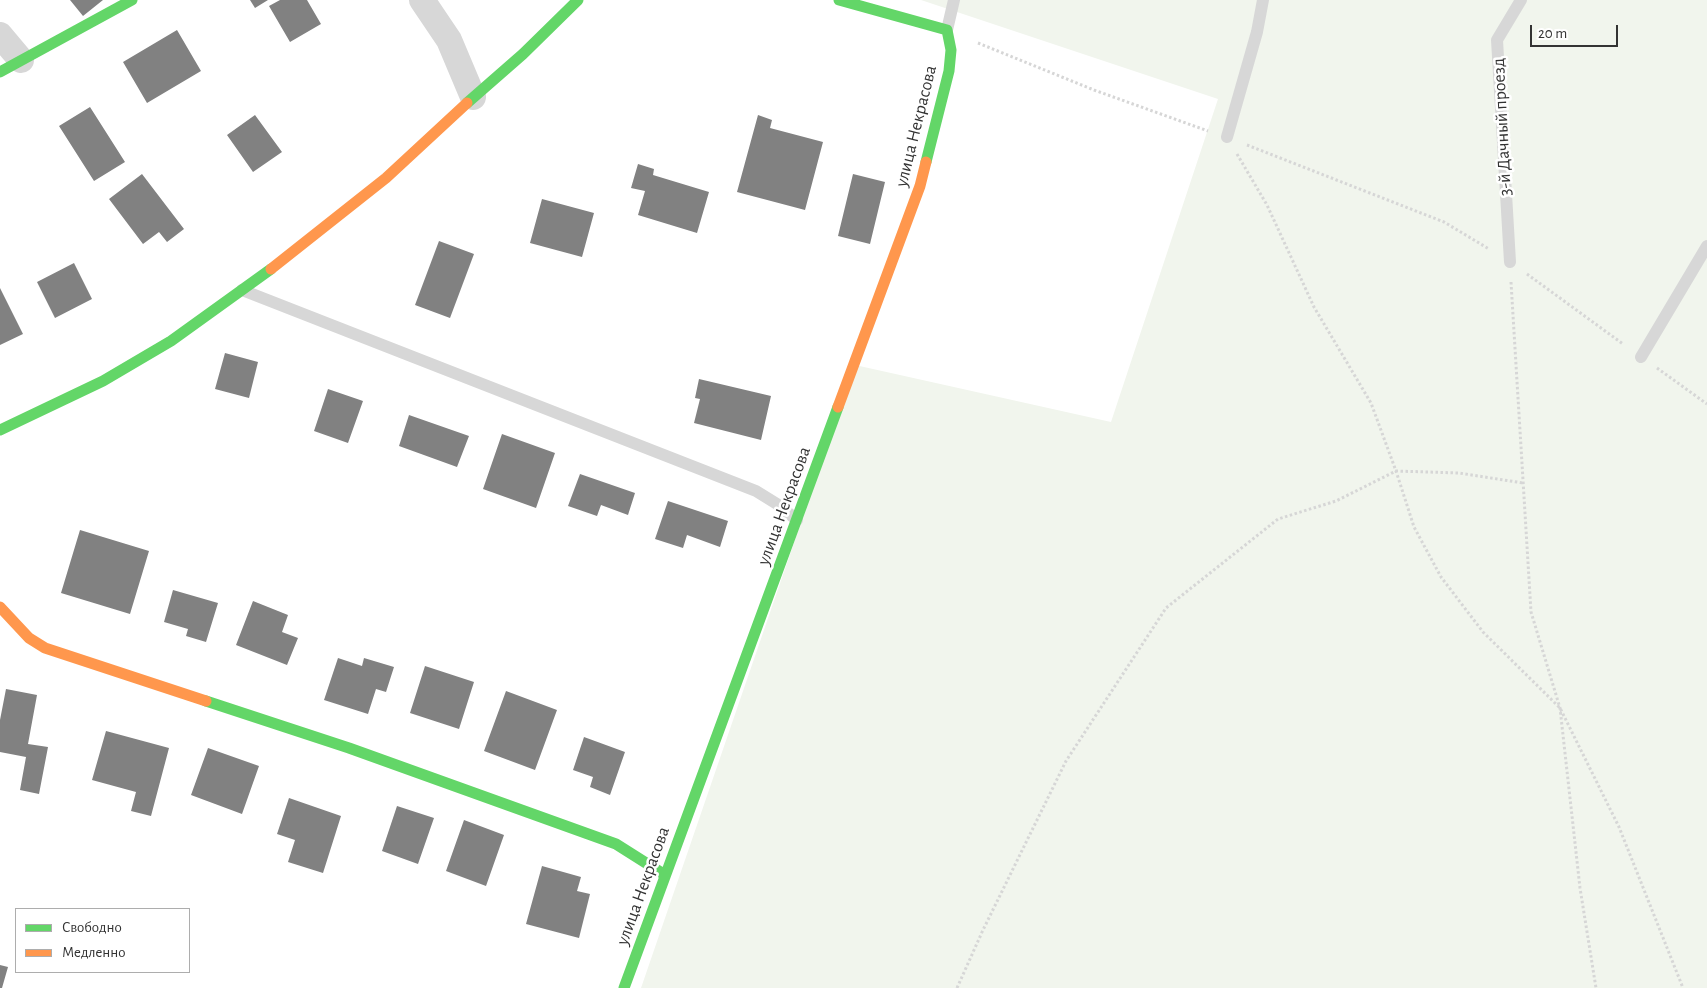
<!DOCTYPE html>
<meta charset="utf-8">
<style>
body{margin:0}
#map{position:relative;width:1707px;height:988px;overflow:hidden;background:#fff;font-family:"Alegreya Sans",sans-serif}
canvas{display:block}
.legend{position:absolute;left:15px;top:908px;width:175px;height:65px;box-sizing:border-box;background:#fff;border:1px solid #adadad;margin:0;padding:6px 9px;list-style:none;font-size:15px;color:#333}
.legend li{display:flex;align-items:center;gap:10px;height:25px}
.legend b{width:25px;border:1px solid #adadad}
.scale{position:absolute;left:1530px;top:25px;width:88px;height:22px;box-sizing:border-box;border:2px solid #333;border-top:0;padding-left:6px;font-size:15px;line-height:18px;white-space:nowrap;color:#333;-webkit-text-stroke:4px #fff;paint-order:stroke}
</style>
<div id="map">
<canvas width="1707" height="988"></canvas>
<ul class="legend">
<li><b style="height:6px;background:#63d668"></b>Свободно</li>
<li><b style="height:6px;background:#ff974d"></b>Медленно</li>
</ul>
<div class="scale">20 m</div>
</div>
<script>
const context = document.querySelector('canvas').getContext('2d');
context.lineJoin = 'round';
function fill(path, color) { context.fillStyle = color; context.fill(path, 'evenodd'); }
function trace(path, color, width, dash) { context.strokeStyle = color; context.lineWidth = width; context.lineCap = dash ? 'butt' : 'round'; context.setLineDash(dash || []); context.stroke(path); }
function write(font, color, halo, rows, align = 'center') {
  context.font = font + ' "Alegreya Sans",sans-serif'; context.lineWidth = 5; context.setLineDash([]); context.textBaseline = 'middle'; context.strokeStyle = halo; context.fillStyle = color; for (const [text, x, y, turn = 0] of rows) {
    context.save(); context.translate(x, y); context.rotate((+turn || 0) * Math.PI / 180); context.textAlign = isNaN(turn) ? turn : align; if (halo) context.strokeText(text, 0, 0); context.fillText(text, 0, 0); context.restore();
  }
}
const green = new Path2D(`
 M921,0H1707V988H641L855,365L1111,422L1218,99Z`);
const building = new Path2D(`
 M70,0H103L83,16Z
 M250,0H268L255,8Z
 M280,0H307L321,24L290,42L269,6Z
 M177,30L201,71L147,103L123,62Z
 M90,107L125,162L94,181L59,126Z
 M255,115L282,152L253,172L227,135Z
 M758,115L772,120L770,128L823,142L805,210L737,192Z
 M638,164L654,169L653,175L709,192L697,233L638,215L645,191L631,188Z
 M142,174L184,229L167,242L159,232L143,244L109,199Z
 M853,174L885,182L870,244L838,236Z
 M542,199L594,213L582,257L530,243Z
 M439,241L474,254L450,318L415,305Z
 M74,263L92,299L55,318L37,282Z
 M0,288L23,334L0,345Z
 M225,353L258,362L249,398L215,389Z
 M699,379L771,396L761,440L694,423L700,399L695,398Z
 M328,389L363,401L348,443L314,431Z
 M409,415L469,436L457,467L399,446Z
 M502,434L555,453L536,508L483,489Z
 M580,474L635,493L628,515L601,505L597,516L568,506Z
 M668,501L728,521L720,547L687,535L683,548L655,539Z
 M80,530L149,551L130,614L61,593Z
 M173,590L218,603L206,642L186,636L188,629L164,622Z
 M253,601L288,615L282,632L298,638L287,665L236,645Z
 M338,658L362,666L364,658L394,667L386,692L376,689L368,714L324,700Z
 M425,666L474,682L459,729L410,713Z
 M6,689L37,695L28,744L48,747L39,794L20,790L26,757L0,752V720Z
 M506,691L557,710L535,770L484,751Z
 M106,731L169,748L151,816L131,811L136,792L92,780Z
 M584,737L625,752L610,795L590,787L593,777L573,770Z
 M208,748L259,766L242,814L191,795Z
 M289,798L341,816L323,873L288,862L295,840L277,834Z
 M397,806L434,818L418,864L382,851Z
 M464,820L504,835L486,886L446,871Z
 M542,866L581,877L577,891L590,894L579,938L526,924Z
 M0,965L8,967L2,988H0Z`);
const path = new Path2D(`
 M978,43L1094,90L1208,131
 M1247,145L1444,222L1489,249
 M1237,154L1267,205L1314,307L1371,403L1396,471L1414,527L1441,577L1483,632L1560,708L1619,827L1683,988
 M1527,274L1623,344
 M1511,282L1531,612L1560,708L1580,888L1596,988
 M1657,368L1707,404
 M957,988L983,930L1066,761L1166,608L1278,519L1336,501L1396,471L1459,473L1523,483`);
const lane = new Path2D(`
 M947,30L954,0
 M1227,137L1257,32L1263,0
 M1510,262L1497,40L1521,0
 M242,290L756,491L777,504L797,520
 M1641,357L1707,246`);
const street = new Path2D(`
 M422,0L449,40L473,97
 M0,35L21,60`);
const fast = new Path2D(`
 M839,0L947,30L951,50L949,71L926,162
 M0,72L132,0
 M467,103L523,54L578,0
 M0,430L103,381L171,341L271,269
 M206,701L349,748L616,844L665,875
 M624,988L838,407`);
const slow = new Path2D(`
 M271,269L386,178L467,103
 M838,407L920,186L926,162
 M0,607L29,638L45,648L206,701`);
const streetNames = [
 ["улица Некрасова",916,126,-76],
 ["3-й Дачный проезд",1502,127,-93],
 ["улица Некрасова",784,506,-70],
 ["улица Некрасова",643,886,-70]
];
fill(green, '#f1f5ed');
fill(building, '#818181');
trace(path, '#d6d6d6', 3, [2.5, 2.5]);
trace(lane, '#d7d7d7', 12);
trace(street, '#d7d7d7', 26);
trace(fast, '#63d668', 11);
trace(slow, '#ff974d', 11);
write('18px', '#333', '#fff', streetNames);
</script>
